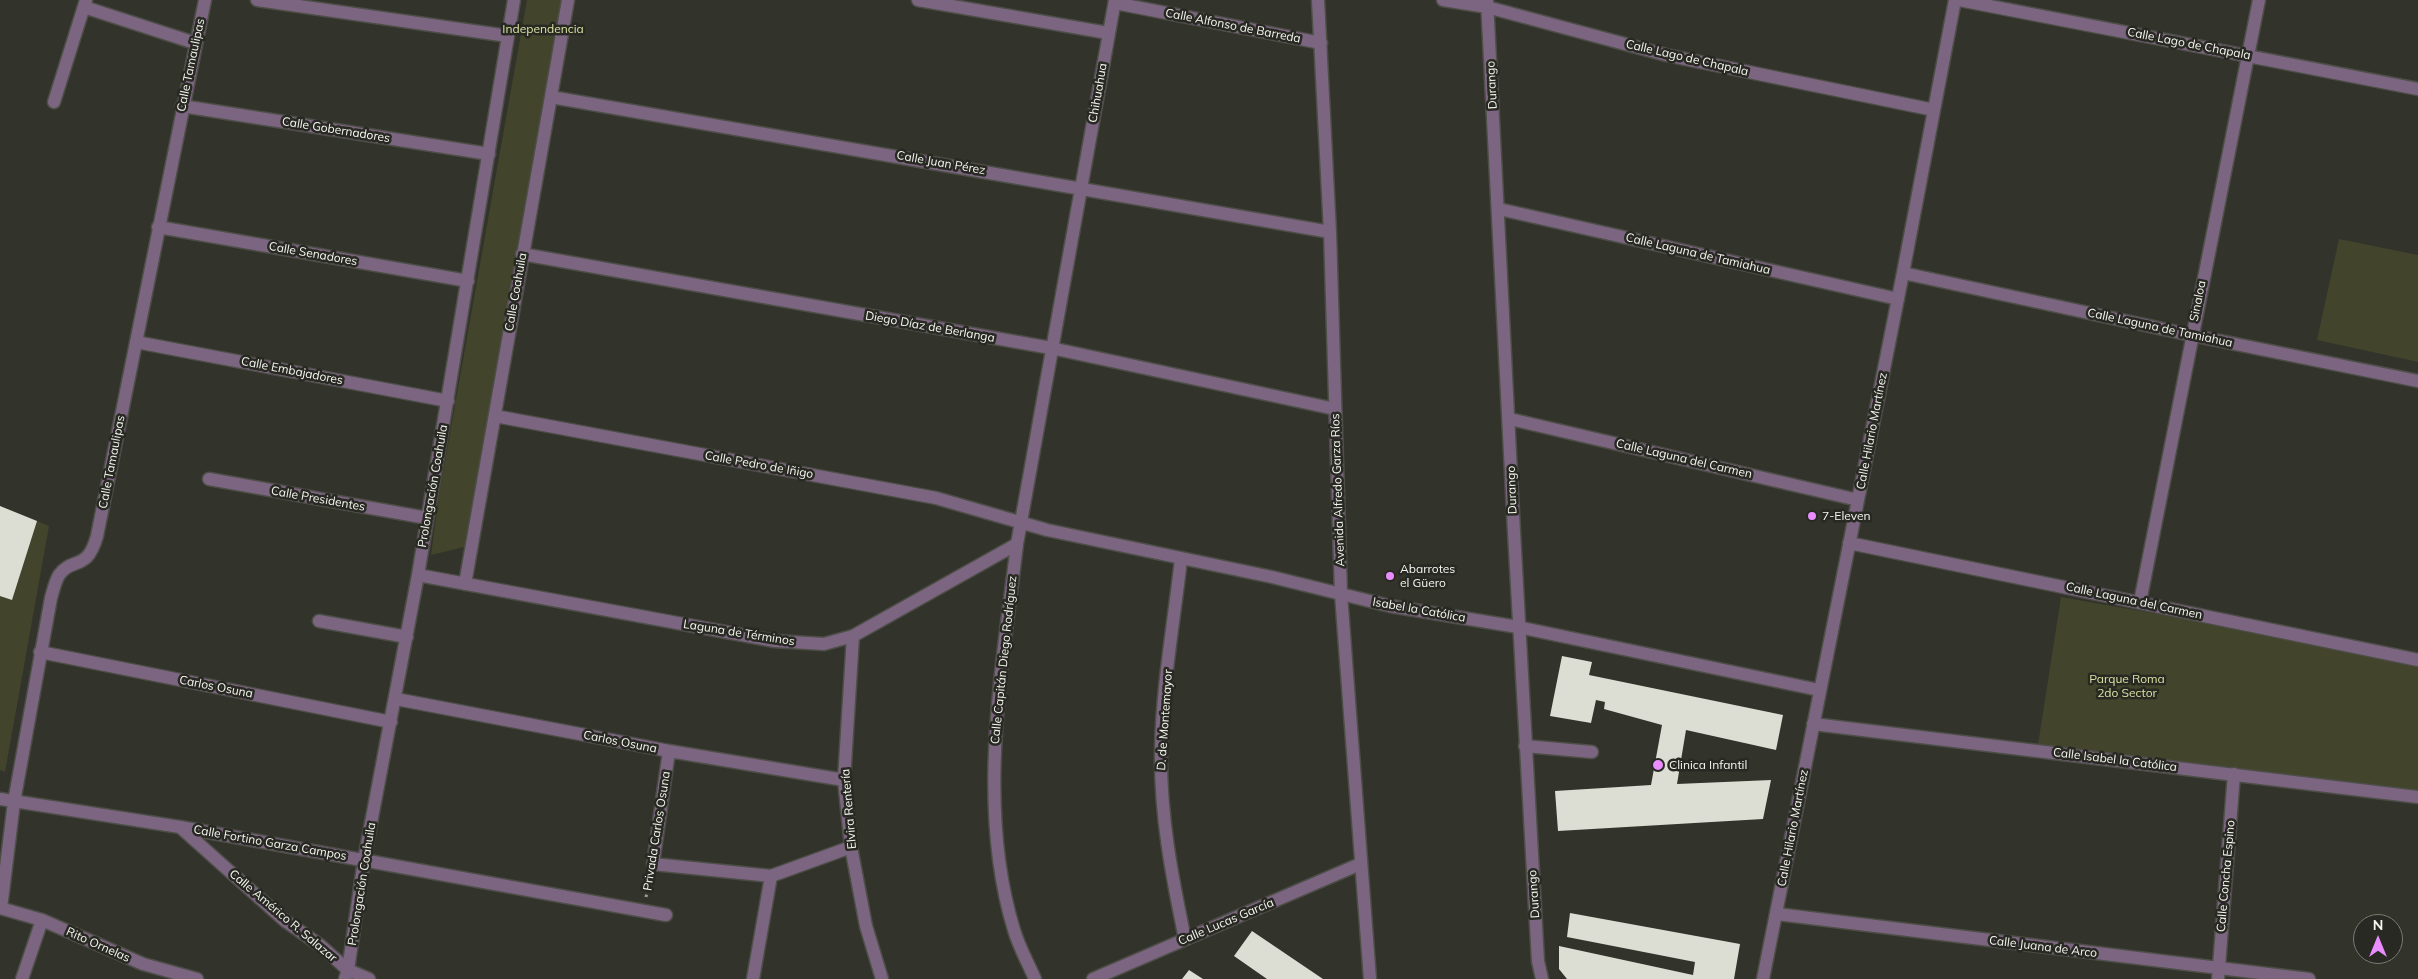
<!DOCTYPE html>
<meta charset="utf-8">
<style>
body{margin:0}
#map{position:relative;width:2418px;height:979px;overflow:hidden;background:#32332b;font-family:Mulish,sans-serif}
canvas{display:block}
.north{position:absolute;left:2353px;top:914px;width:50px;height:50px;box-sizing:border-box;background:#282922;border:1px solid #7a7b74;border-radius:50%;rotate:0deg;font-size:14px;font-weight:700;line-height:20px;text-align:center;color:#f5f6f0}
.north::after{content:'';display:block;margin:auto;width:18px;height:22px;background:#e98dfe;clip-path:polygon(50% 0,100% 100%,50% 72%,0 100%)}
</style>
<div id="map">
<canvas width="2418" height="979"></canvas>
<div class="north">N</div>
</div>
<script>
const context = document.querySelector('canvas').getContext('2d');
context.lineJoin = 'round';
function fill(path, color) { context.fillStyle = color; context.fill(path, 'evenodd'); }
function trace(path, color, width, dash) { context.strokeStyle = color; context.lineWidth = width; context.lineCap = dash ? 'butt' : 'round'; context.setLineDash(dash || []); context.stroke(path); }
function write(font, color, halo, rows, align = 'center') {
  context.font = font + ' Mulish,sans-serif'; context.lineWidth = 5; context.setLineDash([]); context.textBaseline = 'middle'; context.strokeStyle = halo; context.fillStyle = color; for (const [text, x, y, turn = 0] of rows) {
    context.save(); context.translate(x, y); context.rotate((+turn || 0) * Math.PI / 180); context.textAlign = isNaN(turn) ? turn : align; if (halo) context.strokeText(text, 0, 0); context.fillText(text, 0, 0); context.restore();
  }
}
const green = new Path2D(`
 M527,0H570L464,547L431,555L439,495Z
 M2339,239L2418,255V362L2317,340Z
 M0,506L49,526L5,772L0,770Z
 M2061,597L2418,660V797L2037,751Z`);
const building = new Path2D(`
 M0,506L37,521L12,600L0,596Z
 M1562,656L1592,662L1589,675L1783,715L1776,750L1686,730L1677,784L1771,780L1763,819L1558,831L1555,791L1651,785L1662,725L1604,709L1605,702L1596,700L1591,723L1550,716Z
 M1570,913L1740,944L1734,979H1567L1559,969V946L1693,975L1695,962L1567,937Z
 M1252,931L1323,979H1267L1234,956Z
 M1189,970L1203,979H1182Z`);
const path = new Path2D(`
 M646,897L650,879`);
const minor = new Path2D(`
 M257,0L508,36
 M918,0L1108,33
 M1318,0L1330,232L1341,594L1370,979
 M1443,0L1487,7L1666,55L1934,110
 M1487,0C1504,320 1518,641 1538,961L1542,979
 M1959,0L2418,89
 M1115,3L1321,43
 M84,7L195,43
 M551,97L1330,232
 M54,102L86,0
 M182,106L489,154
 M1499,209L1898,299
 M158,227L468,281
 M522,254L1051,348L1335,409
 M1903,273L2191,335L2418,381
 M136,342L448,401
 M495,416L936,498L1047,530L1272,577L1390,606L1518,627L1819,690
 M1510,419L1858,500
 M209,479L427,518
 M1849,543L2418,660
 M1017,544C1002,670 976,806 1014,930C1019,947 1028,963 1035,979
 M1181,559C1174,622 1162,687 1161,751C1160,815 1172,877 1185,939
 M418,575L775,641L824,644L853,636L1017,544L1115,0
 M465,584L568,0
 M2140,602L2259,0
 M319,621L407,637
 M853,636L844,780L851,847L866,926L882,979
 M40,652L391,722
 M396,699L669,751L844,780
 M1813,724L2418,797
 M1525,746L1592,752
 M669,751L653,864L771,876L851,847
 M0,799L180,827L666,915
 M180,827L284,920L321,946L348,970L369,979
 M0,908L42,920L143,964L197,979
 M1,908L14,802L51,598C53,591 55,582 59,575C73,556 87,572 97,536L205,0
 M1777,914L2309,979
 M22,979L42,920
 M345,979L348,970L364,860L418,575L514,0
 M753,979L771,876
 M1093,979L1360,864
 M1763,979L1903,273L1955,0
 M2218,979L2234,774`);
const markers = [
 [1812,516,5,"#e98dfe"],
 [1390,576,5,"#e98dfe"],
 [1658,765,6,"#e98dfe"]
];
const streetNames = [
 ["Calle Alfonso de Barreda",1233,26,11],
 ["Calle Lago de Chapala",2189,44,11],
 ["Calle Lago de Chapala",1687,58,13],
 ["Calle Tamaulipas",191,65,-78],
 ["Durango",1492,85,-93],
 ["Chihuahua",1098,93,-80],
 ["Calle Gobernadores",336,130,9],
 ["Calle Juan Pérez",941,163,10],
 ["Calle Senadores",313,254,10],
 ["Calle Laguna de Tamiahua",1698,254,13],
 ["Calle Coahuila",516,292,-80],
 ["Sinaloa",2198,301,-79],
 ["Diego Díaz de Berlanga",930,327,10],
 ["Calle Laguna de Tamiahua",2160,328,12],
 ["Calle Embajadores",292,371,11],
 ["Calle Hilario Martínez",1872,431,-79],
 ["Calle Laguna del Carmen",1684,459,13],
 ["Calle Tamaulipas",112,462,-79],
 ["Calle Pedro de Iñigo",759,465,10],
 ["Prolongación Coahuila",433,486,-80],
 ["Avenida Alfredo Garza Ríos",1338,490,-92],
 ["Durango",1512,490,-92],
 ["Calle Presidentes",318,499,10],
 ["Calle Laguna del Carmen",2134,601,12],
 ["Isabel la Católica",1419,610,10],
 ["Laguna de Términos",739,633,9],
 ["Calle Capitán Diego Rodríguez",1004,660,-84],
 ["Carlos Osuna",216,687,11],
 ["D. de Montemayor",1165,720,-86],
 ["Carlos Osuna",620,742,11],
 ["Calle Isabel la Católica",2115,760,7],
 ["Elvira Rentería",849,809,-95],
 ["Calle Hilario Martínez",1793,828,-79],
 ["Privada Carlos Osuna",657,831,-81],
 ["Calle Fortino Garza Campos",270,843,10],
 ["Calle Concha Espino",2226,876,-85],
 ["Prolongación Coahuila",362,884,-81],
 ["Durango",1534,894,-94],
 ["Calle Américo R. Salazar",283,916,40],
 ["Calle Lucas García",1226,922,-23],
 ["Rito Ornelas",98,945,24],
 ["Calle Juana de Arco",2043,947,7]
];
const parkNames = [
 ["Independencia",543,29],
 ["Parque Roma",2127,679],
 ["2do Sector",2127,693]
];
const poiNames = [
 ["7-Eleven",1822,516],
 ["Abarrotes",1400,569],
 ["el Güero",1400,583],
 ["Clinica Infantil",1669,765]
];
fill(green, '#42452c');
fill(building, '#dcded3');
trace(minor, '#4d4e47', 15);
trace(path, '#9c9d96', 3, [2.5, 4]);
trace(minor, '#7c6581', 12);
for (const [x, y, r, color] of markers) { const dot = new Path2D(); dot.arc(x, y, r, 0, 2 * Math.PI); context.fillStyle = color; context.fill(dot); trace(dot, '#282922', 2); }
write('12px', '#f5f6f0', '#282922', streetNames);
write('12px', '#d9e1a2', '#282922', parkNames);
write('12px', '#f5f6f0', '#282922', poiNames, 'left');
</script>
